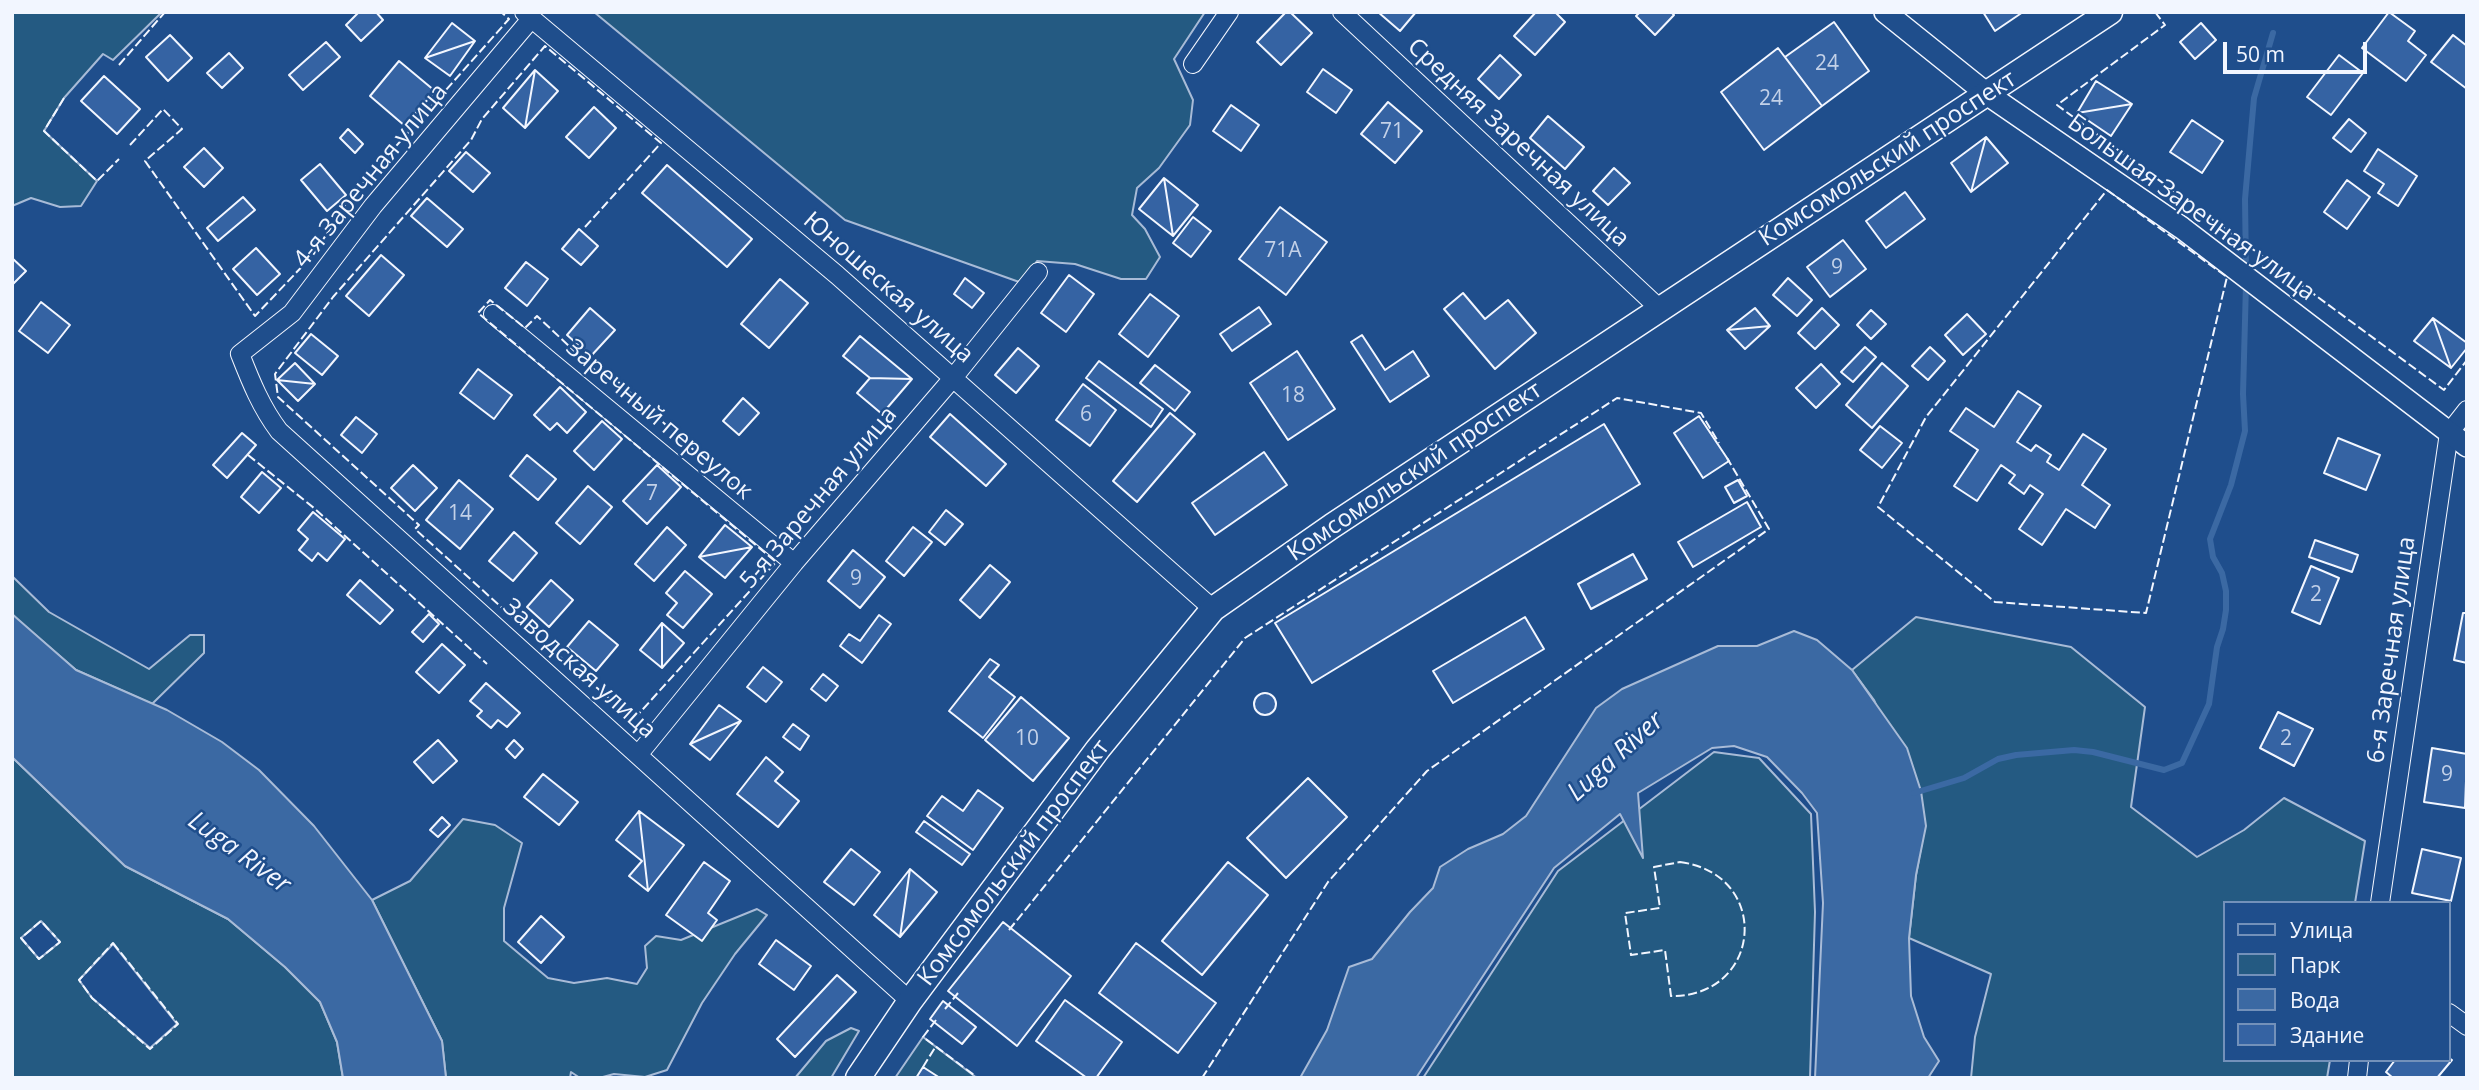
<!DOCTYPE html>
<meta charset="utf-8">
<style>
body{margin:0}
#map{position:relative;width:2479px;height:1090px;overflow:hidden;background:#1f4e8c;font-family:"Open Sans",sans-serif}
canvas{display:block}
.frame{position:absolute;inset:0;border:14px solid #f2f6ff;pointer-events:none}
.legend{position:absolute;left:2223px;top:901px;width:228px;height:161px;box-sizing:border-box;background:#1f4e8c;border:2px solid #7391ba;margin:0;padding:9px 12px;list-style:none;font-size:21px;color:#f2f6ff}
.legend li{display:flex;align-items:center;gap:14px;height:35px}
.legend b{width:35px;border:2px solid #7391ba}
.scale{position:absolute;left:2223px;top:42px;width:144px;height:32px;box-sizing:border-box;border:4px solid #f2f6ff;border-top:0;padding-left:9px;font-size:21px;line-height:24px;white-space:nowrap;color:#f2f6ff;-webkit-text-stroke:5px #1f4e8c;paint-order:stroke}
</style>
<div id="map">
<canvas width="2479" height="1090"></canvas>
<div class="frame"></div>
<ul class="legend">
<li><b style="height:9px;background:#1f4e8c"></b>Улица</li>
<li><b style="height:19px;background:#245a82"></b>Парк</li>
<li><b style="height:19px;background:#3b69a3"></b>Вода</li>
<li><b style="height:19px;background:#3563a3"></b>Здание</li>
</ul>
<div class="scale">50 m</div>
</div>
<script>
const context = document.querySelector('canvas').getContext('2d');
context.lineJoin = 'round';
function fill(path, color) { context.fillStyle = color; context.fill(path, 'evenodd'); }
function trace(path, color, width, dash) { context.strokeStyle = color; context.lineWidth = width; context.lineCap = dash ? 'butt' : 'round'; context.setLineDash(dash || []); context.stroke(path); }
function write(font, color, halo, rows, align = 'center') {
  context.font = font + ' "Open Sans",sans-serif'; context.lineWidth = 5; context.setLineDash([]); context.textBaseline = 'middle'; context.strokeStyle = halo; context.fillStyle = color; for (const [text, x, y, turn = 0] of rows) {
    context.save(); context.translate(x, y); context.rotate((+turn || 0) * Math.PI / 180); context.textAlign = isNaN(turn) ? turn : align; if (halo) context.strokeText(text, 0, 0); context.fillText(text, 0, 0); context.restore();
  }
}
const green = new Path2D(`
 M12,12H162L113,60L103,54L64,98L44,131L97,181L81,206L60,207L31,198L12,206Z
 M594,12H1205L1174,59L1193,100L1190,125L1159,168L1137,188L1132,215L1145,229L1160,257L1146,279H1121L1075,264L1037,261L1022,283L845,220Z
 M12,576L49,612L149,669L190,635H204V653L152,704L76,670L19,621L12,614Z
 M1916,617L2071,647L2145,707L2131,807L2197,857L2244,830L2284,798L2365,841L2355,903H2225V1060H2330L2327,1078H1971L1975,1037L1991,974L1909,938L1916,875L1925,826L1874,700L1852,670Z
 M1714,752L1759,758L1811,814L1815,912L1810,1078H1423L1558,871Z
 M12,757L125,866L228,919L285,967L320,1002L337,1042L343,1078H12ZM41,921L60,942L39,959L21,938ZM113,944L177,1024L150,1048L92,998L79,980Z
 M463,819L495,825L522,843L504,908V941L548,978L574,983L607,978L637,984L647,968L645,946L656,936L681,940L757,909L767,915L735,954L702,1003L667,1070L645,1077L614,1074L599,1078H580L571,1072L570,1078H446L442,1041L372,900L410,881Z
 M851,1028L859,1031L831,1078H795L826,1041Z
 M923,1037L977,1078H895Z`);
const water = new Path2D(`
 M12,614L76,670L167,710L222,742L259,770L314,826L372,900L442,1041L446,1078H343L337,1042L320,1002L285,967L228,919L125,866L12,757Z
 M1794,631L1817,640L1852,670L1907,748L1921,791L1926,826L1916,875L1909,938L1911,996L1924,1037L1939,1061L1928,1078H1815L1823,903L1817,813L1802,793L1767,757L1734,746L1712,748L1638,793L1643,858L1620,814L1554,868L1416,1078H1300L1327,1030L1349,967L1372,959L1410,912L1433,888L1440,867L1468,849L1503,834L1526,816L1596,708L1622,689L1718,646H1757Z`);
const stream = new Path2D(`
 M2246,269L2245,199L2254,98L2273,33
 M1914,793L1964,778L1998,759L2016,755L2074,750L2093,752L2164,770L2182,763L2209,704L2217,647L2223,629L2226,610V591L2222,573L2213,557L2210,539L2231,485L2245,431L2243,394L2246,284`);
const building = new Path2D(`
 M359,12H376L383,20L361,41L346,25Z
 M1286,12H1290L1312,33L1281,65L1257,42Z
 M1378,12H1416L1400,31Z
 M1536,12H1555L1565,22L1535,55L1514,36Z
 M1640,12H1671L1674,15L1655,35L1636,16Z
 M1983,12H2023L1995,31Z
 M2389,12L2415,31L2408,41L2426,55L2406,81L2362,48Z
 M1834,22L1869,71L1822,106L1785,57Z
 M452,23L475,41L425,58Z
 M2201,23L2216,40L2195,59L2180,42Z
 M170,35L192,58L168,81L146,57Z
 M2453,35L2467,46V89L2431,62Z
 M475,41L450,76L425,58Z
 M326,42L340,57L303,90L289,75Z
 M1778,48L1822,106L1764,150L1721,92Z
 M229,53L243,68L222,88L207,73Z
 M1500,55L1521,75L1499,99L1478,79Z
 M2339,55L2363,73L2331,115L2307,97Z
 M399,61L435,91L405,126L370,96Z
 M1323,69L1352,90L1336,113L1307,92Z
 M535,70L525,128L503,108Z
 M535,70L558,91L525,128Z
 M104,76L140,109L117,134L81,101Z
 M2096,81L2132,104L2077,113Z
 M1388,102L1422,131L1395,163L1361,134Z
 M2132,104L2111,136L2077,113Z
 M1231,105L1259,125L1241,151L1213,131Z
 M594,107L616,128L589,158L566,137Z
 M1548,116L1584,147L1565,169L1530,138Z
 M2349,119L2366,133L2351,152L2333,138Z
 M2192,120L2223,141L2202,173L2170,152Z
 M348,129L363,144L355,153L340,138Z
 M1986,137L2008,163L1971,192Z
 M1986,137L1971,192L1951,163Z
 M204,148L223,168L204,187L184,167Z
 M2378,149L2417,176L2398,206L2378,193L2384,184L2364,171Z
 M466,152L490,173L473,192L449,171Z
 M320,164L346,195L327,211L301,180Z
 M667,165L752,239L727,267L642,193Z
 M1614,168L1630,183L1608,205L1593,191Z
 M1164,178L1198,205L1173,236Z
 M1164,178L1173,236L1139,209Z
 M2347,180L2370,197L2347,229L2324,212Z
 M1905,192L1925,219L1886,248L1866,221Z
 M243,197L255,210L218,241L207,228Z
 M427,198L463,229L447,247L411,216Z
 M1280,207L1327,242L1286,295L1239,259Z
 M1193,217L1211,231L1191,257L1173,243Z
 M579,229L598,246L581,265L562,249Z
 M1843,240L1866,269L1830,297L1807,267Z
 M256,248L280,274L257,295L233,269Z
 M381,255L404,275L369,316L346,296Z
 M12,258L26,271L12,285Z
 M526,262L548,279L527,306L505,288Z
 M1069,275L1094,294L1066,332L1041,313Z
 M965,278L984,293L972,308L954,294Z
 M1788,278L1812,300L1797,316L1773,295Z
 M780,279L808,303L769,348L741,324Z
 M1463,293L1485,319L1508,300L1536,333L1495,369L1444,309Z
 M1150,294L1179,316L1148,357L1119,334Z
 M41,302L70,325L48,353L19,331Z
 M1259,307L1271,324L1232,351L1220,334Z
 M590,308L615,330L591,356L567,335Z
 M1755,308L1770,326L1727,330Z
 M1822,308L1839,325L1815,349L1798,333Z
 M1871,310L1886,324L1871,339L1857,325Z
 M1967,314L1986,334L1963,355L1945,335Z
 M2433,318L2451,368L2414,341Z
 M2433,318L2467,343V348L2451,368Z
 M1770,326L1745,349L1727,330Z
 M311,334L338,356L322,375L295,353Z
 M1362,335L1385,370L1413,351L1429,376L1390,402L1351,342Z
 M860,336L912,379L870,378L843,356Z
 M1865,347L1876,357L1853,382L1841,372Z
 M1930,347L1945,361L1928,380L1912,366Z
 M1018,348L1039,366L1016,393L995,375Z
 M1297,351L1335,409L1288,440L1250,383Z
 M1099,361L1163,409L1151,427L1086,378Z
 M295,363L315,384L277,380Z
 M1882,363L1908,386L1872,428L1846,405Z
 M1821,364L1840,384L1816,408L1796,388Z
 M1155,365L1190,392L1175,411L1140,383Z
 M478,369L512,395L494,419L460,393Z
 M870,378L912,379L882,414L857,393Z
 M277,380L315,384L298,401Z
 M1083,384L1116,410L1090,446L1056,420Z
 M560,387L586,412L567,433L557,423L550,430L534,415Z
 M2018,391L2041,406L2017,442L2031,451L2036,445L2051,455L2047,462L2059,470L2083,434L2106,449L2082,485L2110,505L2095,528L2066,509L2042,545L2019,529L2043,494L2030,485L2024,494L2009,483L2015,475L2001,465L1977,501L1954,486L1978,450L1950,431L1966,408L1994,427Z
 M743,398L759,413L739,435L723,421Z
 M1170,413L1195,434L1137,502L1113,481Z
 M950,414L1006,464L986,486L930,437Z
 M1699,416L1729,461L1703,478L1674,433Z
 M356,417L377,434L362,453L341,435Z
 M602,421L622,439L594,470L574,451Z
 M1604,424L1640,484L1312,683L1275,623Z
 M1880,426L1902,443L1882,468L1860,450Z
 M242,433L256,445L227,478L213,465Z
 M2338,438L2380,455L2366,490L2324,473Z
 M1264,452L1287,485L1215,535L1192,503Z
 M527,455L556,479L538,500L510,476Z
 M413,465L437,488L415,511L391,488Z
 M657,465L681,487L647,524L623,501Z
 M262,472L281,488L259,513L241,497Z
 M459,480L493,509L460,549L426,520Z
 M1738,480L1747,496L1734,503L1725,487Z
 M588,486L612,507L580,544L556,523Z
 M1747,502L1761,527L1693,567L1678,542Z
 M946,510L963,524L945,545L929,532Z
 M313,512L345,539L327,561L318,553L312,561L299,550L308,539L298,530Z
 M725,525L752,547L699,557Z
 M667,527L686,545L654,581L635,564Z
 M913,527L932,542L904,576L886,561Z
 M514,532L537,553L513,581L489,561Z
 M2315,540L2358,555L2352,572L2309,557Z
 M752,547L725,578L699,557Z
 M853,550L885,577L860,608L828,581Z
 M1633,554L1647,579L1591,609L1578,584Z
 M990,565L1010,582L980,618L960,600Z
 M2311,566L2339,578L2320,624L2292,612Z
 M685,571L712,594L683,628L667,615L677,603L666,593Z
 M360,580L393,610L380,624L347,595Z
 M551,580L573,600L549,627L527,607Z
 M2463,613H2467V663L2454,660Z
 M429,614L439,624L423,642L412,632Z
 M879,615L891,624L862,663L840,646L849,634L860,641Z
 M1525,617L1544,649L1453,703L1433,671Z
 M589,621L618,645L596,671L567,647Z
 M662,623V668L640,650Z
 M662,623L684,643L662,668Z
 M442,644L465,665L439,693L416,672Z
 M990,659L999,665L989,677L1015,697L983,738L949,711Z
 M763,667L782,682L766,702L747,687Z
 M823,674L838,686L826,701L811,689Z
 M486,683L520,713L507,727L498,720L491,728L477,716L482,711L470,701Z
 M1254 704a11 11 0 1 1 22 0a11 11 0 1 1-22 0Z
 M1021,697L1069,738L1033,781L985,740Z
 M719,705L741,721L690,744Z
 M2278,712L2313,729L2294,766L2260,748Z
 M741,721L710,760L690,744Z
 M793,724L809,736L800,750L783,737Z
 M438,740L457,761L433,783L414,762Z
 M514,740L523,749L515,758L506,749Z
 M2432,748L2467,754L2465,808L2424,802Z
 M766,757L783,772L775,781L799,801L778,827L737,794Z
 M543,774L578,802L559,825L524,797Z
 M1308,778L1347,817L1286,878L1247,838Z
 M978,790L1003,808L973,850L927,816L942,796L963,811Z
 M639,811L648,891L629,876L642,861L616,840Z
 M639,811L684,845L648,891Z
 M442,817L450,825L438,837L430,830Z
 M924,821L970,854L962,865L916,832Z
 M851,849L880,872L854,905L824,882Z
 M2422,849L2461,858L2451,901L2412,893Z
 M704,862L730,881L708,913L717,920L702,941L666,915Z
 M1228,862L1268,895L1202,975L1162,941Z
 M910,869L937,892L900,937Z
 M910,869L900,937L874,915Z
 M541,916L564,937L541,963L518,942Z
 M1003,922L1071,976L1017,1046L948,991Z
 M776,940L811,966L794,990L759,964Z
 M1136,943L1216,1003L1178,1053L1099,993Z
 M837,975L856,992L795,1057L777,1039Z
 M1065,1000L1122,1042L1096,1078H1087L1036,1041Z
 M943,1001L976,1027L962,1044L930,1019Z
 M2449,1058L2452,1060L2437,1078H2393L2386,1072L2395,1060H2449Z
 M923,1067L940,1078H916Z`);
const minor = new Path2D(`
 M524,12L837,275L1213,609
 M1342,12L1660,309
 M531,19L373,206L292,313L240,354C251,382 261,407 279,431L910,1001
 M1193,64L1229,12
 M493,314L794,563
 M638,755L794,563L953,378L1038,272
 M2380,903L2449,433L2467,410
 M2449,1013L2467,1026
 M2357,1078L2359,1060`);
const tertiary = new Path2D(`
 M1885,12L1987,94L2182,228L2467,446`);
const secondary = new Path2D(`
 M858,1078L910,1001L1098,749L1213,609L1332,526L2110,12`);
const fence = new Path2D(`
 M2155,12L2165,25L2057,105L2444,390L2467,360
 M119,65L165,12
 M64,98L44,131L97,181L119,159
 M130,145L163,109L182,129L145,161L255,316L313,255L350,198L509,19L501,12
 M2107,190L2227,277L2146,613L1995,602L1878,507L1926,417Z
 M585,227L661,143L545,46L482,119L471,140L333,297L275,374L278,397L419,525L415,529L510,615L634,719L776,562L478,313L490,300L525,328L537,316L601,376L606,371L737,489
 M248,455L314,508L487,664
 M1680,862C1772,874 1763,997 1671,996L1665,950L1631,955L1625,913L1660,908L1654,867Z
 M49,930L41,921L21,938L39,959L60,942L52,933
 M1009,930L1245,638L1617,398L1701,413L1719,443
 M113,943L178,1024L150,1049L92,998L79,980Z
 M945,1009L958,993
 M936,1020L923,1037L978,1078
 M923,1067L936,1046
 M1202,1078L1328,882L1427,771L1769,529L1727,458`);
const numberNames = [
 ["24",1827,64],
 ["24",1771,99],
 ["71",1392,132],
 ["71А",1283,251],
 ["9",1837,268],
 ["18",1293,396],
 ["6",1086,415],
 ["7",652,494],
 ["14",460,514],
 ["9",856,579],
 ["2",2316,595],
 ["10",1027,739],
 ["2",2286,739],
 ["9",2447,775]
];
const streetNames = [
 ["Средняя Заречная улица",1518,143,43],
 ["Комсомольский проспект",1888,159,-33],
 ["4-я Заречная улица",371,176,-51],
 ["Большая Заречная улица",2191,208,36],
 ["Юношеская улица",888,288,41],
 ["Заречный переулок",659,420,40],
 ["Комсомольский проспект",1415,472,-34],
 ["5-я Заречная улица",819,498,-50],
 ["6-я Заречная улица",2392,650,-82],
 ["Заводская улица",579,669,42],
 ["Комсомольский проспект",1014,863,-53]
];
const waterNames = [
 ["Luga River",1616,757,-42],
 ["Luga River",239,853,36]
];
fill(green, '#245a82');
trace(green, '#a8bbd7', 2);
fill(water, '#3b69a3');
trace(water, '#a8bbd7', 2);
trace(stream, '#3b69a3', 6);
fill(building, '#3563a3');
trace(building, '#f2f6ff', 2);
trace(minor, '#f2f6ff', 20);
trace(tertiary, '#f2f6ff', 24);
trace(secondary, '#f2f6ff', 27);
trace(minor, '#1f4e8c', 18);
trace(tertiary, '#1f4e8c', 21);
trace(secondary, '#1f4e8c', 24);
trace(fence, '#f2f6ff', 2, [9, 3.5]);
write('21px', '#c3d1e8', null, numberNames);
write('24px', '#f2f6ff', '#1f4e8c', streetNames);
write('italic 26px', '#f2f6ff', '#1f4e8c', waterNames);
</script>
